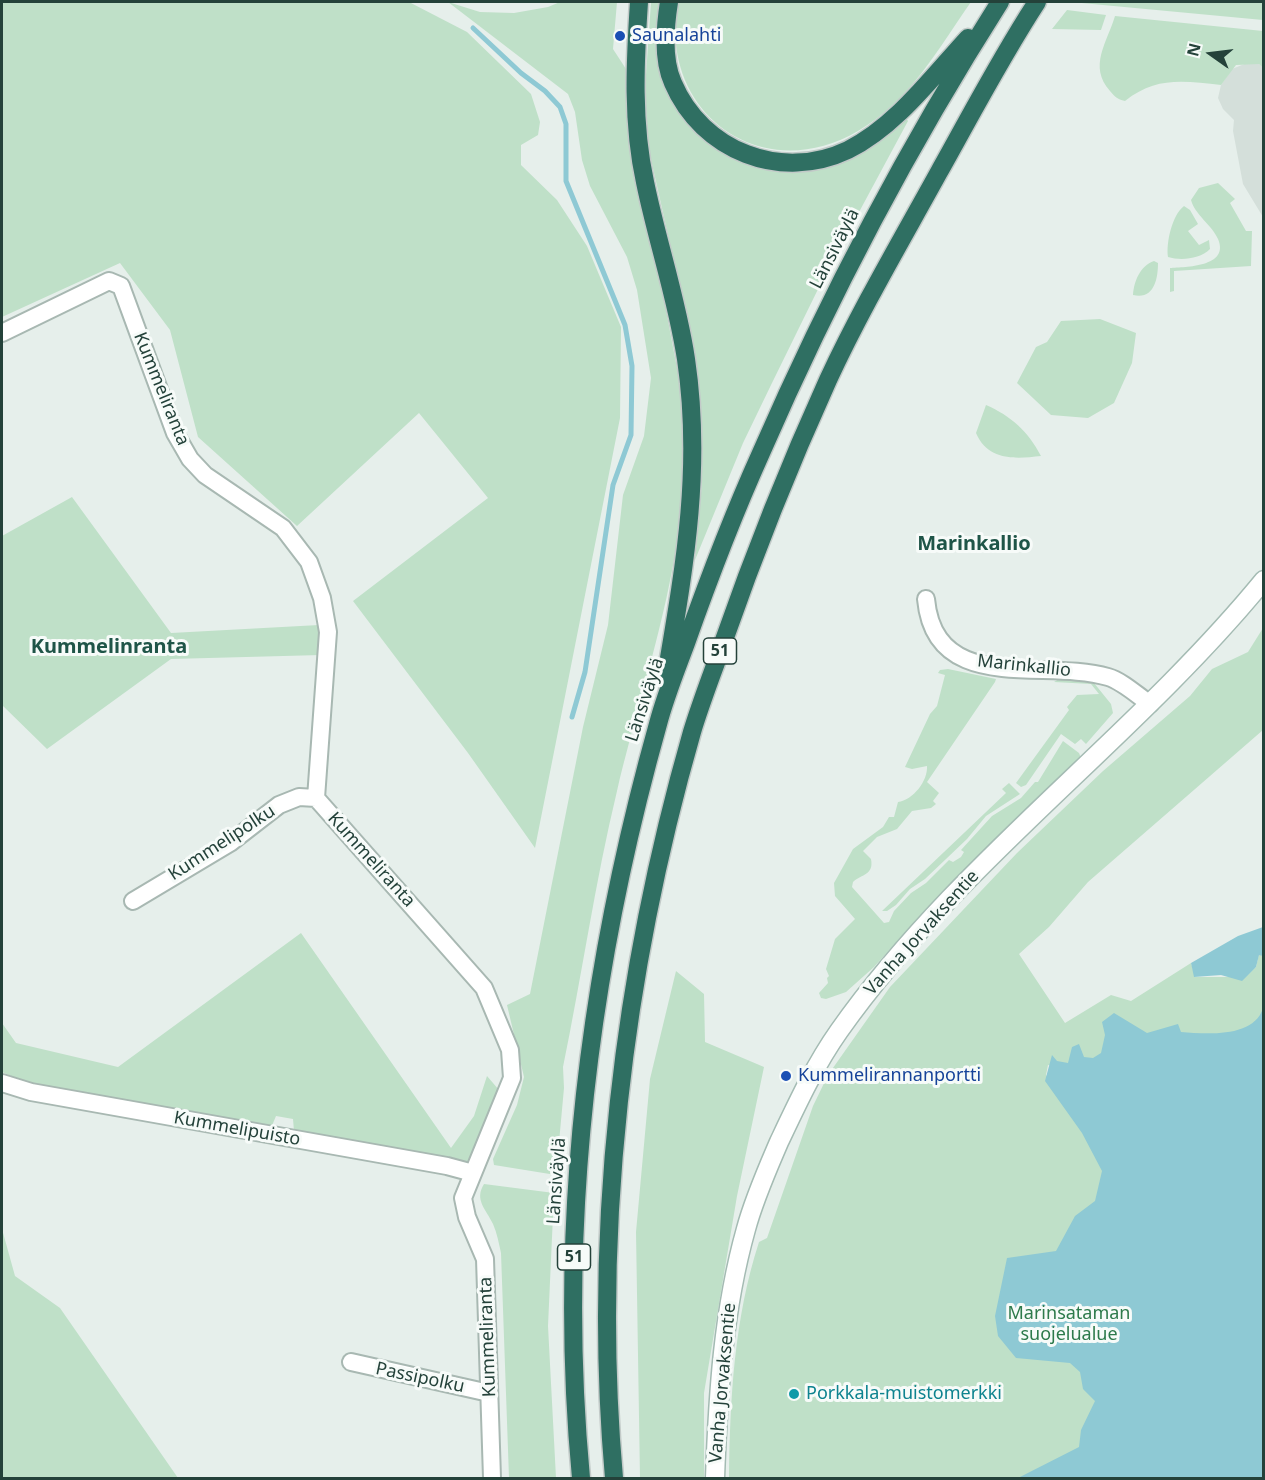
<!DOCTYPE html>
<meta charset="utf-8">
<style>
body{margin:0}
#map{position:relative;width:1265px;height:1480px;overflow:hidden;background:#e6efeb;font-family:"Noto Sans",sans-serif}
canvas{display:block}
.frame{position:absolute;inset:0;border:3px solid #24423a;pointer-events:none}
.north{position:absolute;left:1181px;top:24px;width:60px;height:60px;-webkit-text-stroke:4px #f7fbf9;paint-order:stroke;rotate:284deg;font-size:16px;font-weight:700;line-height:24px;text-align:center;color:#24423a}
.north::after{content:'';display:block;margin:auto;width:21px;height:27px;background:#24423a;clip-path:polygon(50% 0,100% 100%,50% 72%,0 100%)}
</style>
<div id="map">
<canvas width="1265" height="1480"></canvas>
<div class="frame"></div>
<div class="north">N</div>
</div>
<script>
const context = document.querySelector('canvas').getContext('2d');
context.lineJoin = 'round';
function fill(path, color) { context.fillStyle = color; context.fill(path, 'evenodd'); }
function trace(path, color, width, dash) { context.strokeStyle = color; context.lineWidth = width; context.lineCap = dash ? 'butt' : 'round'; context.setLineDash(dash || []); context.stroke(path); }
function write(font, color, halo, rows, align = 'center') {
  context.font = font + ' "Noto Sans",sans-serif'; context.lineWidth = 6; context.setLineDash([]); context.textBaseline = 'middle'; context.strokeStyle = halo; context.fillStyle = color; for (const [text, x, y, turn = 0] of rows) {
    context.save(); context.translate(x, y); context.rotate((+turn || 0) * Math.PI / 180); context.textAlign = isNaN(turn) ? turn : align; if (halo) context.strokeText(text, 0, 0); context.fillText(text, 0, 0); context.restore();
  }
}
const built = new Path2D(`
 M1247,63L1259,64L1263,68V217L1243,184L1233,131L1234,120L1223,109L1218,98L1221,85L1232,69Z`);
const green = new Path2D(`
 M2,2H409L467,32L531,94L540,122L538,135L521,145V165L557,200L587,246L621,327L620,418L535,848L468,753L353,601L488,498L419,413L297,526L198,437L170,330L120,263L2,317Z
 M448,2L480,12L514,13L548,7L560,2H617L613,49L626,69L628,109L683,400C694,544 650,654 617,791C595,882 582,975 563,1067L564,1088L556,1175L494,1165L493,1159L517,1105L524,1077L507,1005L530,994L583,727L608,625L623,495L644,436L651,378L637,290L627,257L590,186L582,160L575,112L568,94Z
 M651,2H660C652,52 666,73 684,118L800,171C843,167 875,146 906,118L908,121L823,279L771,385L743,443L695,560L702,482L699,410L684,306L648,146L645,89Z
 M678,2L930,3L971,2C938,49 910,101 858,131C761,188 657,112 678,2Z
 M1071,2L1263,3V20Z
 M1067,10L1106,15L1101,30L1052,29Z
 M1115,16L1263,31V68L1259,64L1236,65L1221,85C1184,81 1156,76 1125,101C1117,99 1115,97 1110,91C1088,66 1107,43 1115,16Z
 M1218,183L1235,199L1230,203L1246,231H1252L1251,266L1174,271V291L1170,292V268C1185,267 1230,267 1218,239C1212,225 1195,215 1191,200L1199,188Z
 M1184,206L1190,210L1198,224L1188,231L1199,245L1209,240L1210,249C1200,259 1181,261 1168,257C1166,243 1172,215 1184,206Z
 M1154,261L1158,263C1158,279 1154,300 1133,295C1134,281 1140,266 1154,261Z
 M1100,319L1136,333L1132,363L1114,403L1088,418L1051,415L1017,383L1036,347L1047,342L1061,321Z
 M986,405C1011,416 1028,431 1041,456C1015,459 988,461 976,433Z
 M72,497L171,633L319,625L321,655L171,659L47,749L2,705V536Z
 M1263,628V730L1088,882L1049,927L1019,954L1065,1023L1111,995L1131,1001L1191,963L1195,977H1245L1256,967L1259,954L1263,956V1059L1107,1063L1065,1069L1048,1065L1046,1075L1215,1323L1149,1478H729C730,1399 734,1319 759,1242L767,1238L813,1106L828,1075L890,987L1017,853L1103,771L1190,696L1212,669L1248,652Z
 M948,669L996,679L995,682L927,782L939,793L933,801L936,804L931,808L912,811L897,829L877,837L863,851L871,859C874,875 862,874 853,882L852,887L884,923L889,922L894,911L911,893L926,883L949,860L953,862L961,857L964,852L961,850L992,816L1021,798L1035,782H1038L1063,741L1079,753L1081,758L926,909L874,967L846,992L826,999L821,998L819,993L828,983L827,978L829,976L826,969L835,939L855,919L835,896L834,883L853,849L883,827L889,817H894L898,802C913,800 928,781 927,766L912,769L905,767L930,714L937,706L945,675L938,673L940,670Z
 M1059,679L1094,683L1111,704L1113,713L1086,744L1081,739L1075,744L1061,734L1026,785L1021,787L1016,783L1069,710L1067,707L1077,695L1099,694L1091,684L1054,682Z
 M1009,783L1020,794L986,816L967,839L925,879L910,889L896,905L887,911H882L1006,793L1002,789Z
 M301,933L451,1148L474,1116L487,1076L499,1090L478,1148L468,1161L460,1163L294,1131L293,1119L276,1116L271,1128L23,1081L2,1072V1023L16,1043L118,1067Z
 M676,971L704,994L705,1042L764,1067L737,1196L704,1393V1478H640L636,1232L650,1079Z
 M484,1184L554,1193L548,1326L556,1478H509L501,1253C499,1244 497,1233 493,1224C486,1209 474,1200 484,1184Z
 M2,1229L15,1276L60,1308L178,1478H2Z`);
const water = new Path2D(`
 M1263,927V956L1259,955L1256,967L1242,981L1221,975L1194,977L1191,963L1238,936Z
 M1263,1008V1478H1018L1079,1447L1081,1430L1095,1401L1083,1389L1080,1372L1070,1363L1016,1358L998,1336L995,1316L1007,1258L1056,1251L1075,1216L1095,1201L1102,1171L1082,1133L1045,1081L1052,1055L1057,1061L1068,1063L1072,1047L1079,1044L1084,1057L1093,1058L1101,1053L1105,1035L1102,1022L1114,1013L1147,1033L1178,1024L1181,1032C1207,1034 1254,1038 1263,1008Z`);
const stream = new Path2D(`
 M473,28L521,73L545,91L560,107L566,124V181L625,325L632,366L631,435L613,485L585,672L572,717`);
const minor = new Path2D(`
 M2,333L109,281L121,286L175,433L190,459L205,475L283,528L309,562L322,598L328,632L316,798L484,988L510,1050L512,1078L463,1198L467,1217L485,1259L492,1478
 M926,599C935,696 1044,658 1108,677C1122,681 1137,695 1150,704
 M133,901L230,843L279,805L299,797L316,798
 M2,1083L31,1092L447,1166L473,1173
 M351,1362L489,1393`);
const secondary = new Path2D(`
 M715,1478C718,1394 723,1311 746,1229C754,1199 767,1170 779,1142C797,1104 815,1065 839,1031C959,861 1133,740 1264,580`);
const motorway = new Path2D(`
 M639,2C635,62 632,123 645,182C657,241 677,299 686,359C702,467 685,564 667,670
 M669,2C665,27 662,59 673,83C702,151 781,182 848,150C896,126 932,77 968,38
 M581,1478C557,1224 589,970 658,724C665,697 676,670 686,643C709,578 733,515 761,453C829,297 909,145 1000,2
 M614,1478C592,1230 623,972 692,732C701,702 713,672 723,643C754,554 789,466 828,380C861,309 901,241 939,172C971,115 1001,57 1037,2`);
const markers = [
 [620,36,6,"#1a4fb4"],
 [786,1076,6,"#1a4fb4"],
 [794,1394,6,"#0f9aa8"]
];
const shields = [
 [720,651,33],
 [574,1257,33]
];
const shieldNames = [
 ["51",720,651],
 ["51",574,1257]
];
const transitNames = [
 ["Saunalahti",632,36],
 ["Kummelirannanportti",798,1076]
];
const streetNames = [
 ["Länsiväylä",835,249,-63],
 ["Kummeliranta",161,389,68],
 ["Marinkallio",1024,666,6],
 ["Länsiväylä",645,700,-72],
 ["Kummelipolku",222,843,-33],
 ["Kummeliranta",371,860,48],
 ["Vanha Jorvaksentie",922,933,-48],
 ["Kummelipuisto",237,1129,10],
 ["Länsiväylä",557,1181,-86],
 ["Kummeliranta",488,1337,-92],
 ["Passipolku",420,1378,12],
 ["Vanha Jorvaksentie",723,1383,-85]
];
const parkNames = [
 ["Marinsataman",1069,1314],
 ["suojelualue",1069,1335]
];
const cultureNames = [
 ["Porkkala-muistomerkki",806,1394]
];
const neighbourhoodNames = [
 ["Marinkallio",974,544],
 ["Kummelinranta",109,647]
];
fill(built, '#d4dfda');
fill(green, '#bfe0c8');
fill(water, '#8ec9d4');
trace(stream, '#8ec9d4', 5);
trace(minor, '#a8b8b2', 20);
trace(secondary, '#a4bbb3', 21);
trace(motorway, '#c2cac8', 21);
trace(minor, '#fff', 16);
trace(secondary, '#fff', 18);
trace(motorway, '#2f6f62', 18);
for (const [x, y, r, color] of markers) { const dot = new Path2D(); dot.arc(x, y, r, 0, 2 * Math.PI); context.fillStyle = color; context.fill(dot); trace(dot, '#f7fbf9', 2); }
for (const [x, y, w] of shields) { const box = new Path2D(); box.roundRect(x - w / 2, y - 13, w, 26, 4.5); context.fillStyle = '#f7fbf9'; context.fill(box); trace(box, '#24423a', 1.5); }
write('bold 16px', '#24423a', null, shieldNames);
write('18px', '#164399', '#f7fbf9', transitNames, 'left');
write('18px', '#24423a', '#f7fbf9', streetNames);
write('18px', '#2d7a4b', '#f7fbf9', parkNames);
write('18px', '#0d838f', '#f7fbf9', cultureNames, 'left');
write('bold 20px', '#1f5548', '#f7fbf9', neighbourhoodNames);
</script>
